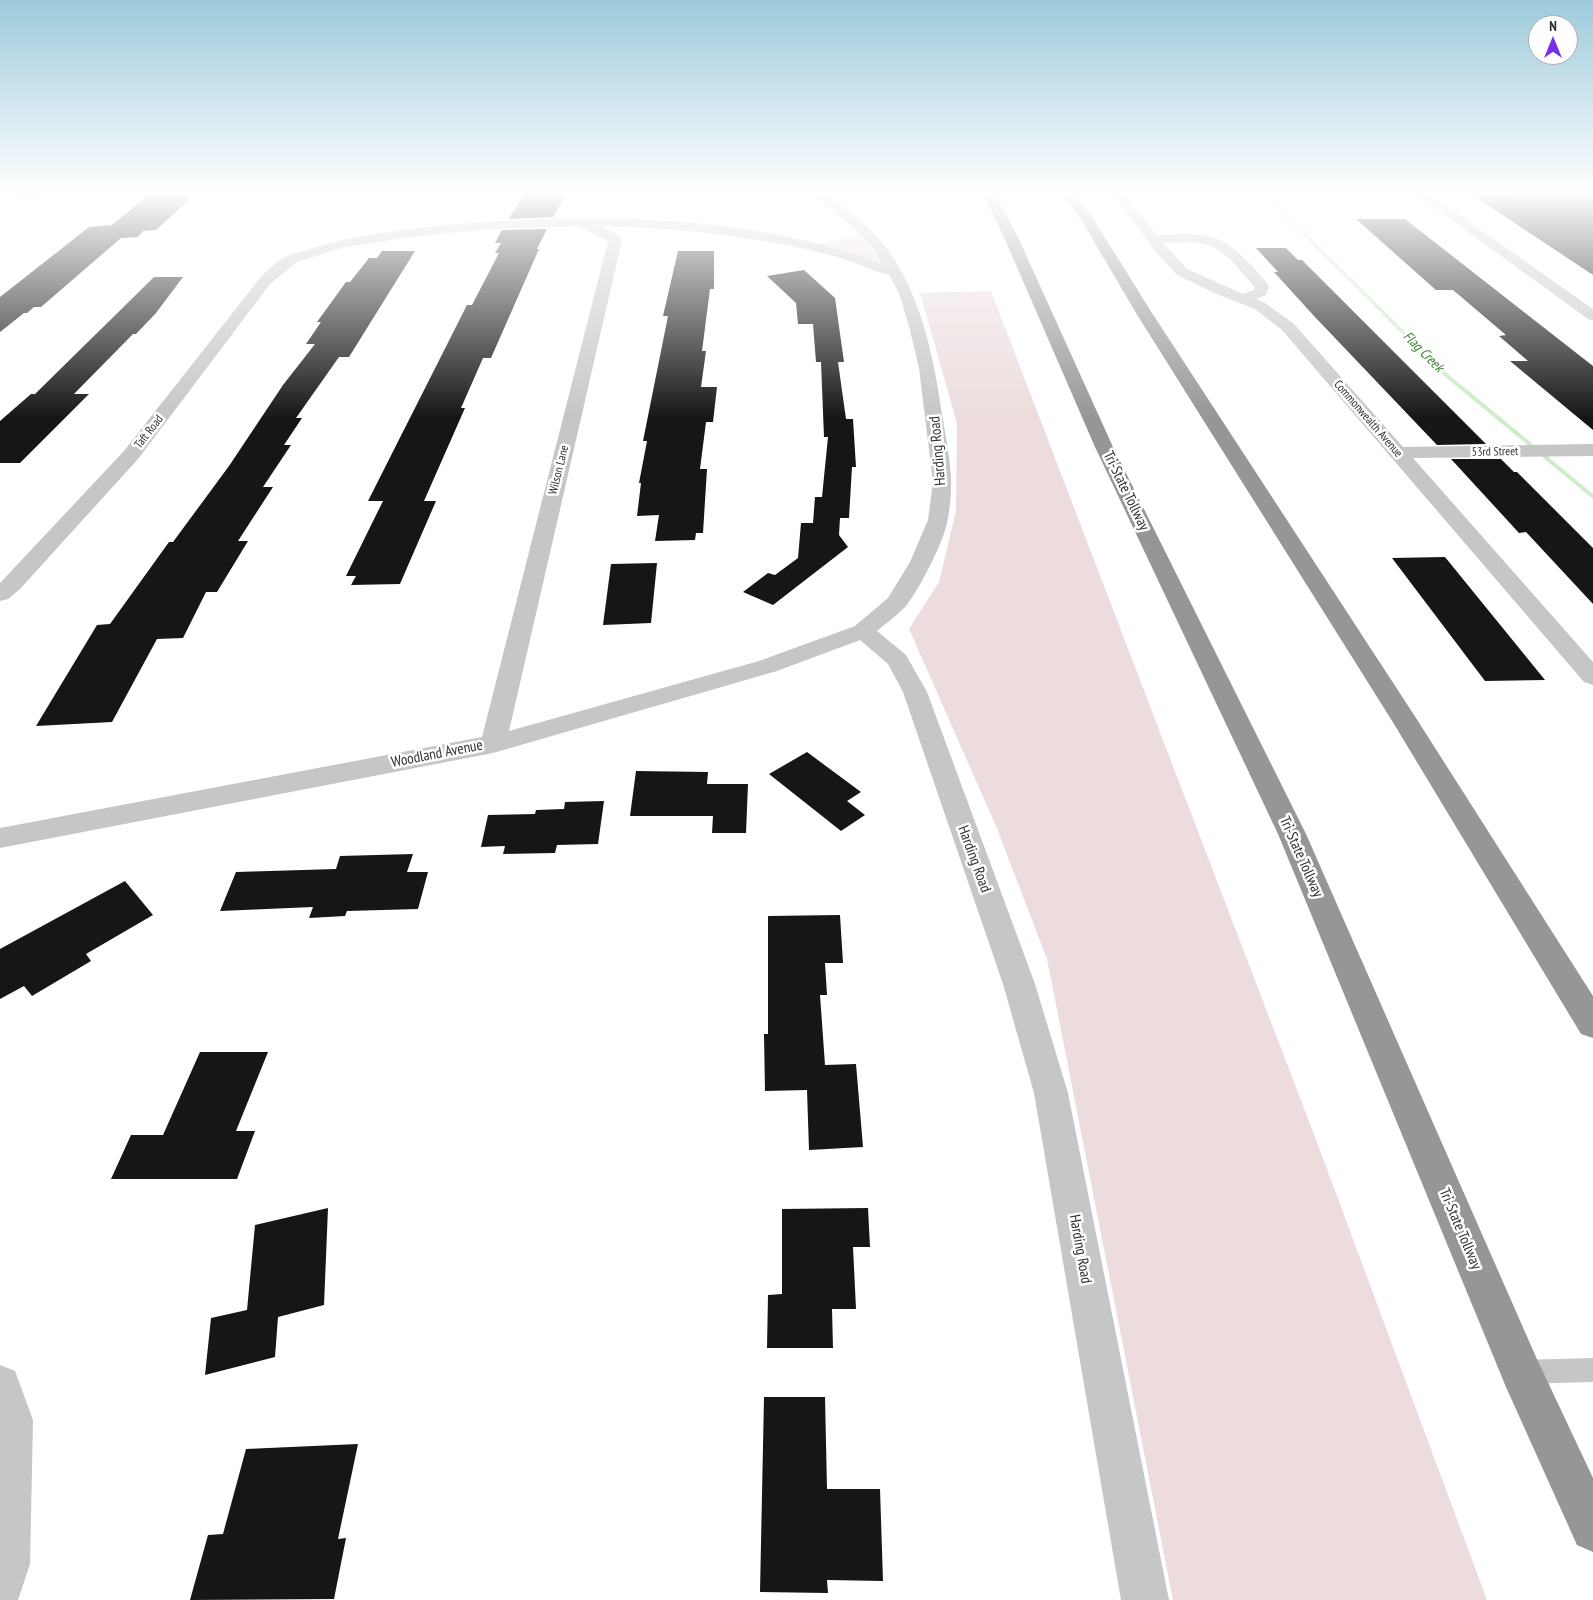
<!DOCTYPE html>
<style>
body{margin:0}
#map{position:relative;width:1593px;height:1600px;overflow:hidden;background:#fff;font-family:"PT Sans Narrow",sans-serif}
canvas{display:block}
.north{position:absolute;left:1528px;top:15px;width:50px;height:50px;box-sizing:border-box;background:#fff;border:1px solid #acacac;border-radius:50%;rotate:0deg;font-size:14px;font-weight:700;line-height:20px;text-align:center;color:#2f2f2f}
.north::after{content:'';display:block;margin:auto;width:18px;height:22px;background:#782fe8;clip-path:polygon(50% 0,100% 100%,50% 72%,0 100%)}
</style>
<div id="map">
<canvas width="1593" height="1600"></canvas>
<div class="north">N</div>
</div>
<script>
const context = document.querySelector('canvas').getContext('2d');
context.lineJoin = 'round';
function fill(path, color) { context.fillStyle = color; context.fill(path, 'evenodd'); }
function write(font, color, halo, rows, align = 'center') {
  context.font = font + ' "PT Sans Narrow",sans-serif'; context.lineWidth = 5; context.setLineDash([]); context.textBaseline = 'middle'; context.strokeStyle = halo; context.fillStyle = color; for (const [text, x, y, turn = 0] of rows) {
    context.save(); context.translate(x, y); context.rotate((+turn || 0) * Math.PI / 180); context.textAlign = isNaN(turn) ? turn : align; if (halo) context.strokeText(text, 0, 0); context.fillText(text, 0, 0); context.restore();
  }
}
const green = new Path2D(`
 M859,236L867,243L881,263L817,245Z
 M991,291L1315,1137L1487,1600H1173L1047,959L996,826L909,629L939,582L956,511L957,423L920,293Z`);
const stream = new Path2D(`
 M1262,194H1266L1447,373L1593,494V499L1443,375Z`);
const building = new Path2D(`
 M524,194H566L553,217L509,219Z
 M1528,194H1593V275L1474,196Z
 M190,195L186,199H190L156,230L143,231L138,237L121,238L41,307H34L27,313H24L0,332V297L89,227L112,225L147,196Z
 M1356,219H1405L1593,366V430L1510,361H1528L1499,336L1506,335L1453,290H1436Z
 M547,229L537,249H539L491,358H483L461,408H465L424,501H436L400,584L351,585L356,576H346L383,501H368L467,305H472L499,253H495L501,243H495L502,230Z
 M1256,248H1286L1298,260H1302L1486,444L1437,445L1314,316L1274,272H1278Z
 M382,251H415L349,357H339L296,418H302L284,445H291L263,487H273L238,541H248L217,592H206L183,638L157,639L112,722L36,726L97,625L110,624L169,542H173L229,466L283,385L315,344H306L321,322H317L346,282H350L369,258H377Z
 M678,251H714V289H710L702,351H706L701,387H717L713,422H706L700,469H707L703,533H696L695,540L655,541L659,515L637,516L641,483H639L647,441H643L668,316H663Z
 M804,270L835,298L844,362H838L846,419H853L856,467H852L849,518H840L839,535L848,547L773,605L743,592L768,573L775,575L798,558L801,523H813L815,497H822L828,437H824L821,362H816L813,324H798L796,303L767,276Z
 M154,277H183L156,313L136,334H133L74,394H89L20,463H0V421L31,394H35Z
 M1451,459H1501L1514,472H1517L1593,548V604L1526,532L1519,533Z
 M1445,557L1545,680L1485,681L1392,558Z
 M657,563L651,623L603,625L611,564Z
 M807,752L861,792L847,801L865,815L841,831L769,774Z
 M636,771L708,772L707,784H748L746,833H712L713,816H630Z
 M604,801L598,844L557,845L555,853L503,854L505,846L481,847L488,815L535,814L536,810L564,809L565,802Z
 M413,854L407,872H428L418,909L347,911L345,916L309,918L313,907L220,911L236,872L336,869L340,856Z
 M125,881L153,915L86,954L91,961L32,996L24,986L0,999V949Z
 M840,915L843,963H825L827,995H820L825,1065L856,1064L863,1147L809,1150L807,1090L765,1091L764,1034H768V916Z
 M200,1052H268L236,1131H255L237,1179H111L131,1135H163Z
 M328,1208L324,1305L278,1317L275,1357L205,1375L211,1318L247,1310L255,1225Z
 M868,1208L870,1247H853L856,1309H832L833,1348H767L768,1295L782,1294V1209Z
 M764,1397H825L827,1489H880L883,1581L827,1580L828,1593L760,1592Z
 M358,1444L338,1539L346,1538L334,1599L190,1600L208,1535L223,1534L246,1449Z`);
const service = new Path2D(`
 M1593,1358V1382L1521,1384L1512,1381L1509,1372L1512,1363L1521,1360Z`);
const minor = new Path2D(`
 M9,194H49C43,200 15,200 9,194Z
 M811,194C827,192 837,203 850,212C916,261 932,344 943,420C949,456 955,482 948,518C945,540 920,588 906,606C898,615 886,623 877,631L906,655L927,692L1035,984L1068,1093L1169,1600H1121L1034,1093L1003,984L903,692L888,664L860,640L777,671L493,753L0,848V828L482,737L608,241L578,226L487,229L403,238L341,248L297,262L270,284L138,459L20,589L8,599L0,601V583L124,451L260,278C267,271 274,263 283,258C289,254 297,253 304,251C339,239 375,233 411,229C562,212 738,210 882,264L873,249L855,229ZM599,226C678,228 758,236 834,256C853,261 870,270 889,275L899,293L909,326L919,368L933,482L928,520L910,562L888,598L855,626L759,661L509,731L622,240L613,232Z
 M1113,194H1125L1157,235C1199,234 1218,229 1249,263C1256,270 1263,278 1269,286L1266,295L1256,299L1265,303L1294,324L1403,447L1593,444V456L1413,458L1593,662V685L1584,682L1282,330L1255,309L1219,295L1177,275L1157,253ZM1188,242C1223,243 1233,263 1255,287L1254,290L1243,294L1187,269L1163,243Z
 M1416,194H1429L1593,309V321L1588,319Z
 M0,1365L15,1371L33,1420L30,1564L18,1600H0Z`);
const motorway = new Path2D(`
 M983,194H995L1017,235L1113,447L1306,834L1536,1357L1593,1478V1552L1577,1545L1506,1387L1278,834L1095,447L1003,235Z
 M1062,194H1074L1094,220L1152,313L1416,718L1593,996V1038L1581,1034L1394,724L1136,313L1082,221Z`);
const farStreetnames = [
 ["Commonwealth Avenue",1368,419,49],
 ["Taft Road",149,432,-52],
 ["53rd Street",1495,452,-1],
 ["Wilson Lane",559,470,-76]
];
const farWaternames = [
 ["Flag Creek",1423,352,45]
];
const streetNames = [
 ["Harding Road",938,451,-95],
 ["Tri-State Tollway",1126,491,64],
 ["Woodland Avenue",437,754,-11],
 ["Tri-State Tollway",1301,857,66],
 ["Harding Road",974,859,70],
 ["Tri-State Tollway",1460,1229,67],
 ["Harding Road",1080,1249,80]
];
fill(green, '#ecdcdd');
fill(stream, '#cdecc8');
fill(building, '#161616');
fill(service, '#c6c6c6');
fill(minor, '#c6c6c6');
fill(motorway, '#969696');
const sky = context.createLinearGradient(0, 0, 0, 418);
sky.addColorStop(0, '#9dcadb');
sky.addColorStop(0.46, '#fff');
sky.addColorStop(1, '#ffffff00');
context.fillStyle = sky;
context.fillRect(0, 0, 1593, 418);
write('12px', '#2f2f2f', '#fff', farStreetnames);
write('italic 14px', '#408035', '#fff', farWaternames);
write('15px', '#2f2f2f', '#fff', streetNames);
</script>
